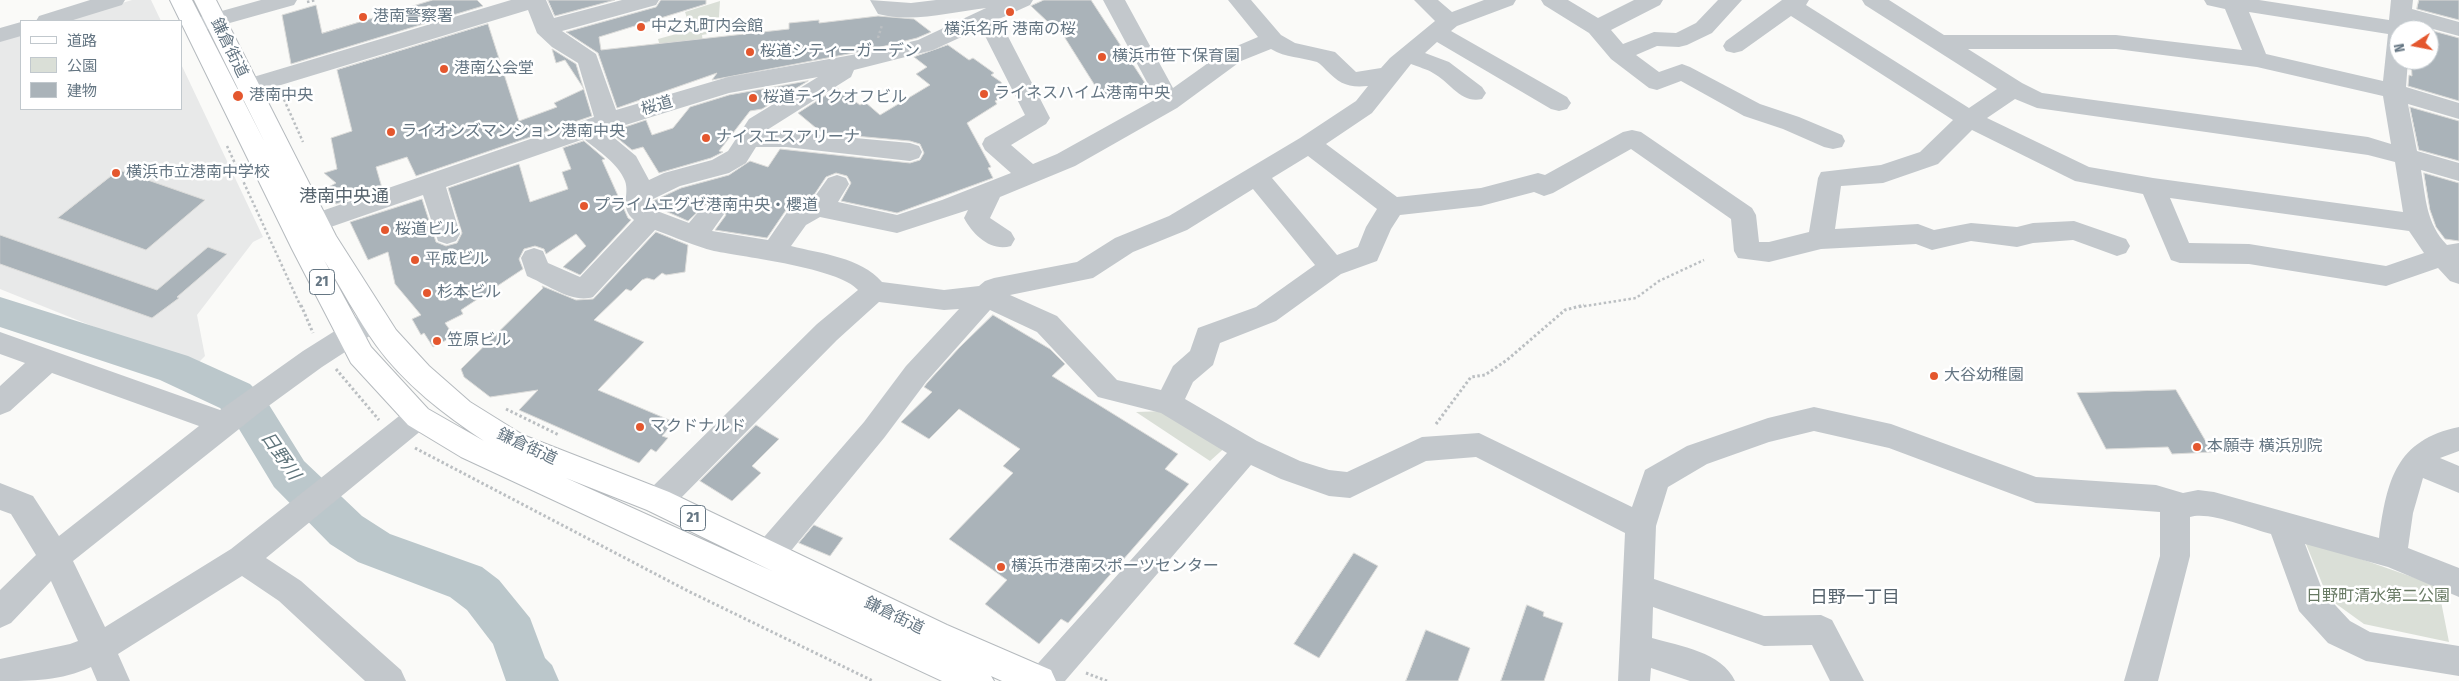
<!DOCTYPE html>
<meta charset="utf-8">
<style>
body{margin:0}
#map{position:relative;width:2459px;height:681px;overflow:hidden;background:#fafaf8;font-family:"Fira Sans Condensed","Noto Sans JP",sans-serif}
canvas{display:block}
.legend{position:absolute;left:20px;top:20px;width:162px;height:90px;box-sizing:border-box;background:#fff;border:1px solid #c1c8cd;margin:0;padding:6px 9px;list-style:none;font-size:15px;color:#657683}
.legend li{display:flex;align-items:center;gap:10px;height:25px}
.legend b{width:25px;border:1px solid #c1c8cd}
.north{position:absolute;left:2389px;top:20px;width:50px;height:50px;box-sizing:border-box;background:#fff;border:1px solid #c1c8cd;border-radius:50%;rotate:259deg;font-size:14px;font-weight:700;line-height:20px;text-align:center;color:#657683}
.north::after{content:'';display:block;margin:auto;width:18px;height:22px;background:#e4572e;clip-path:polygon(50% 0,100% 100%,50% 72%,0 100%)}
</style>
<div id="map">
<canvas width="2459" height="681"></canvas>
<ul class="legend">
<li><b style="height:6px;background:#fff"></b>道路</li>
<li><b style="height:14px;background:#dadfd7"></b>公園</li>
<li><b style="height:14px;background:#aab3b9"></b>建物</li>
</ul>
<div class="north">N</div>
</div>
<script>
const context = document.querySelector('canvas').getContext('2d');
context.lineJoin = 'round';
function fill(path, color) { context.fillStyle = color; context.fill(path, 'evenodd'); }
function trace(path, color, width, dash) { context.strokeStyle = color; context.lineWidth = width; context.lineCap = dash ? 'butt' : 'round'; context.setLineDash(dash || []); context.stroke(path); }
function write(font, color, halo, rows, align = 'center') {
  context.font = font + ' "Fira Sans Condensed","Noto Sans JP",sans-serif'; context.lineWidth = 5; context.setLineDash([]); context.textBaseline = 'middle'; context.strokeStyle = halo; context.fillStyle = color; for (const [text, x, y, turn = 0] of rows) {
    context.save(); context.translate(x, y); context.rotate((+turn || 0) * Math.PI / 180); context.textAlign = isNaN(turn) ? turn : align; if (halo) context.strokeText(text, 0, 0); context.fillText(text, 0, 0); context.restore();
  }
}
const built = new Path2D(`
 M132,0H151L161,21H64Z
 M21,34V109H181V64L263,237L253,242L197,315L205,356L194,367L0,289V41Z`);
const green = new Path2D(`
 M720,1L718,32L702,35L703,43L662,54L658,39L691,30L685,12Z
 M1166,411L1229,444L1210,461L1136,412Z
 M2304,539L2438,586L2449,642L2364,624L2328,598Z`);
const river = new Path2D(`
 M0,297L188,356L250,384L266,400L304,461L362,516L390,534L482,567L499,580L530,618L545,658L552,665L559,681H506L493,644L467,610L450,597L358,562L330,544L274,487L236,424L220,408L160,380L0,327Z`);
const building = new Path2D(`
 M433,0H477L483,6L291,64L282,15L316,5L322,33Z
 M548,0H615L555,16Z
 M661,0H706V4L599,37L601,50L789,29V23L819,20V23L878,16L914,19L931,32L917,38L869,50L712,80L717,73L617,108L598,53L566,32L656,7Z
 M1044,0H1091L1147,86L1104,100L1055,22L1050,24L1031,6Z
 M2419,0H2459V20L2417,9Z
 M488,24L519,121L557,107L554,103L584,89L565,60L556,63L552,49L576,64L592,116L416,176L407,157L376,167L382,188L336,204L327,188L336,183L324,173L337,169L331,138L352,131L337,70Z
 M2415,26L2459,38V101L2408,86L2409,75L2412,76L2411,60H2429V30H2414Z
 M948,45L969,60L973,58L994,73L991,75L1001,82L1007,95L995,101L997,104L967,123L991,167L988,168L993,178L897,213L841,201L851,183L847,176L836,173L826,177L812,198L786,210L767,238L715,230L726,215L720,205H705L688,221L654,206L653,201L681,188L729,175L750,161L768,167L780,149L910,163L920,160L924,153L920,144L910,141L822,133L798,113L837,88L860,105L865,102L880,115L930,85L916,74L927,67L914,57Z
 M808,81L762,109L750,111L719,151L723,152L711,158L659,173L643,147L632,150L610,132L646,120L652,135L673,128L690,107L729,95Z
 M2410,107L2459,121V161L2419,150Z
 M584,141L605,159L602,160L628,218L631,220L580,275L563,267L586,246L576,234L546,254L544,249L535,246L524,249L519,259L523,269L461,310L463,314L445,323L454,336L433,347L424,333L421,335L412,319L421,315L395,284L388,252L368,260L350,222L422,199L436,242L446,246L457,243L462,233L448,188L519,164L530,202L568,189L562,172L571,169L563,148Z
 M119,170L205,200L146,250L58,218Z
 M2424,173L2459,183V241L2445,239L2436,227L2430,210Z
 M656,232L688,245L685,272L666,275L662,273L654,280L647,278L642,280L631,291L626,289L594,320L644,342L598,390L674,422L662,436L668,438L656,452L651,449L639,463L519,410L538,390L490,397L464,377L461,369L543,288L542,286L576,300L593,299Z
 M0,235L157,290L208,247L227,254L177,297L179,298L152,318L0,264Z
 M993,315L1050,349L1065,364L1052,376L1178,454L1165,469L1189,484L1068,623L1061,619L1039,644L985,604L1007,580L949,539L1013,473L1003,466L1020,449L959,409L929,439L901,422L932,392L924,387L927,383L959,348Z
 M2176,390L2212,452L2172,454L2168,447L2106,449L2077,393Z
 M756,425L779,439L752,466L761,473L732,501L700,481Z
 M814,525L843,538L830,556L799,543Z
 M1354,553L1378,566L1319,658L1294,644Z
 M1527,605L1544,612L1543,616L1563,623L1544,681H1501Z
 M1426,630L1470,648L1458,681H1406Z`);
const pathFar1 = new Path2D(`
 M307,2L316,0
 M878,38L882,25
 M282,95L303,142
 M227,146L301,307
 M1579,307L1636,298L1659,281L1704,260`);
const path = new Path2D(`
 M301,305L313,333
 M336,369L379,420
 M506,409L559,435
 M1436,424L1471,377L1485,375L1507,360L1565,310L1584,305
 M415,448L688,591L873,681
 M1086,673L1107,681`);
const minor = new Path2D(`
 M90,0H125L122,5L70,21H36L39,16Z
 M261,0H297L294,5L194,33L186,31L183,26L186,21Z
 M511,0H546L554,18L622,0H659L656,5L562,31L596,54L616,110L728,77L863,53L918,40L986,8C952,12 912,23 878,14L870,0L911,3L936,0H1033L1030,5L999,19L1050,118L1046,124L1011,145L1033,164L1057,154L1156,99L1103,0H1125L1173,88L1225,51L1258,37L1228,0H1251L1281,35L1295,43L1335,52L1356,72L1381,68L1390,58L1435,21L1414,0H1438L1452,12L1484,0H1516L1513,5L1457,26L1451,31L1567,97L1571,103L1567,109L1559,111L1551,109L1437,42L1425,53L1449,62L1482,87L1486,93L1482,99C1461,104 1450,82 1433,73C1427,69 1418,67 1411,64L1372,113L1326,144L1397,197L1481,188L1538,173L1545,175L1623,132L1632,130L1641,132L1752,208L1756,215L1759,242H1769L1809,232L1818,178L1821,172L1881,165L1920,152L1953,120L1791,16L1742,51L1734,53L1726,51L1723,46L1726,41L1782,0H1809L1806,5L1969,108L1997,89L1865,5L1862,0H1889L1944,35H2116L2242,50L2225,9L2207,5L2204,0H2259L2389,20L2391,0H2413L2412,9L2459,22V36L2411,23V30H2399V60H2408L2406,87L2459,103V119L2408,104L2417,151L2459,163V181L2421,170C2426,199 2426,223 2447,245L2459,243V284L2450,281L2438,268L2386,286L2249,264L2180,263L2171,260L2143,194L2075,181L1972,130L1938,164L1883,183L1841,186L1835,229L1918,224L1934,230L1971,223L2017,227L2033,223L2074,221L2126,239L2130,246L2126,253L2117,256L2073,240L2033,243L2017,247L1971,241L1932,250L1916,244L1821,249L1769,262L1738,258L1734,251L1731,219L1631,149L1553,193L1544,196L1534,192L1481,206L1400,215L1391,229L1377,261L1341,274L1276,321L1220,343L1213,365L1193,382L1185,399L1257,441L1300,461L1329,470L1347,472L1422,437L1479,433L1632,507L1645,470L1687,446L1768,418L1814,407L1891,424L2036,477L2156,485L2183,493L2198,490L2214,492L2379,538C2387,480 2396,440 2459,427V451L2440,458L2459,466V493L2423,478L2413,513L2408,548L2459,568V597L2388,567L2305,544L2323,592L2350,621L2370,632L2459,646V676L2366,661L2328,643L2299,611L2271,534C2251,529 2210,511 2190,517V556L2158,681H2124L2160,556V512L2036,503L1889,448L1814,431L1769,442L1707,464L1668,487L1656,526L1654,579L1764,616L1821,615L1832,620L1864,681H1830L1812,645L1764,646L1653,607L1652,638C1680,646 1722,652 1735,681H1690L1651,668L1650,681H1618L1625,533L1476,457L1426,461L1350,498L1329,496L1281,479L1251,465L1065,681H1028L1032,670L1227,453L1161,413L1098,397L1037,332L990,310L926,382L884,438L780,564L769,568L758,564L754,554L758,544L864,422L906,366L959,309L944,310L879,302L837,340L669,510L658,514L647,510L643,501L647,492L817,324L858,290C839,268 744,257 714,251C694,246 675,237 655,230L593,297C573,304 546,284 527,276L521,258L525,251L534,248L543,251L548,263L580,277L634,220C619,207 630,195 625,181C618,163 598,151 584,139L446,187L460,234L456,241L447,244L438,241L423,195L296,239L287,237L283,230L287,223L594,117L578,63L552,47L537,33L528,10L248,95L240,93L236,87L240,81ZM2249,12L2388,34L2383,81L2266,54ZM981,28L1025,115L985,138L982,144L985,150L1011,173L942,200L897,215L838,202L849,184L846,178L837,175L828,178L813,199L788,211L768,240L712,231L724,214L720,207C704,203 699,211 689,223L657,211L652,207L651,200L680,186L729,173L746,163L756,147H786L910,161L919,158L922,152L919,146L910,143L767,130L851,77L854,70L933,50ZM1271,49C1286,58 1301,57 1317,62C1321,64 1323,67 1326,70C1340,84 1348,88 1368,86L1356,101L1300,138L1169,216L1115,238L1077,262L994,278L985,281L979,286L944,290L882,282C860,257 822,254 791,246L806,225L820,217L897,233L968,210L964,218C973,235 991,252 1011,246L1015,239L1011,232L990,218L1000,197L1075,166L1177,108L1241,61ZM1968,49H2116L2257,67L2383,96L2391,144L2368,137L2042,93L2022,83ZM818,77L749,119L728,151L712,160L664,173L649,180L636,156L606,131L729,93ZM2015,99L2037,108L2368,155L2395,162L2403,212L2153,178L2089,167L1987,118ZM1308,156L1377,209L1366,227L1358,247L1337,255L1272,178ZM1253,189L1315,265L1256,307L1198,328L1190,351L1173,366L1161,390L1117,380L1057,316L1010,295L1093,278L1133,252L1187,230ZM2170,198L2409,231L2424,253L2386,266L2249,244L2189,243Z
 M1541,0H1568L1598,18L1634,0H1663L1660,5L1611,30L1623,44L1654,32L1676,33L1696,23L1718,0H1742L1712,33L1687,45L1679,47L1657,46L1636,55L1659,72L1682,64L1690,67L1760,104L1799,117L1842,135L1845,141L1842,147L1833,149L1824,147L1783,129L1744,116L1681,81L1657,90L1649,88L1611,59L1589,33L1544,5Z
 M21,22V36L0,42V28Z
 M375,308L385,312L389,319L385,326L322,367L263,410L73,561L105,627L231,549L408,409L418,405L428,409L432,417L428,425L266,558L301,581L401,670L406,681H365L279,601L242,576L118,654L130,681H97L91,667C61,681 32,681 0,681V659L70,644L78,641L51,581L11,623L0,628V590L36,555L11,514L0,510V483L33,496L59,536L199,426L52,373L10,411L0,415V386L25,363L0,354V332L220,410L303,351L365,312Z`);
const major = new Path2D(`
 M170,0H192L264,141L194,0H216L336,236L396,330L429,366L470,402L523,435L669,492L947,625L1051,670L1056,681H1002L991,676L994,681H942L461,457L408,425L351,363L292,249ZM324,260C341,288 357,318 376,345C404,384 445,415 484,441L428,409L371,347ZM566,478L647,510L772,571Z`);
const markers = [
 [1010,12,5,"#e4572e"],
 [363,17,5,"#e4572e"],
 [641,27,5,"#e4572e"],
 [750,52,5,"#e4572e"],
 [1102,57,5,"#e4572e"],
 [444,69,5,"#e4572e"],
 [984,94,5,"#e4572e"],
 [238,96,6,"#e4572e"],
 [753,98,5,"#e4572e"],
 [391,132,5,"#e4572e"],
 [706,138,5,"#e4572e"],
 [116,173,5,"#e4572e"],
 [584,206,5,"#e4572e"],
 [385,230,5,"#e4572e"],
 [415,260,5,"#e4572e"],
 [427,293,5,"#e4572e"],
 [437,341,5,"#e4572e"],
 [1934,376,5,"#e4572e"],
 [640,427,5,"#e4572e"],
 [2197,447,5,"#e4572e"],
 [1001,567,5,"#e4572e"]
];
const shields = [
 [322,282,25],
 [693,518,25]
];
const shieldNames = [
 ["21",322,282],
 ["21",693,518]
];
const poiNames = [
 ["港南警察署",373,17],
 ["中之丸町内会館",651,27],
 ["横浜名所 港南の桜",1010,30,"center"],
 ["桜道シティーガーデン",760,52],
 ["横浜市笹下保育園",1112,57],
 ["港南公会堂",454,69],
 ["ライネスハイム港南中央",994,94],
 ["港南中央",249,96],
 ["桜道テイクオフビル",763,98],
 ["ライオンズマンション港南中央",401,132],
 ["ナイスエスアリーナ",716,138],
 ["横浜市立港南中学校",126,173],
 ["プライムエグゼ港南中央・櫻道",594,206],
 ["桜道ビル",395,230],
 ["平成ビル",425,260],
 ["杉本ビル",437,293],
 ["笠原ビル",447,341],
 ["大谷幼稚園",1944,376],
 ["マクドナルド",650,427],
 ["本願寺 横浜別院",2207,447],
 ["横浜市港南スポーツセンター",1011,567]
];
const streetNames = [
 ["鎌倉街道",229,48,64],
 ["桜道",657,106,-16],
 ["鎌倉街道",527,447,25],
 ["鎌倉街道",894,616,26]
];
const parkNames = [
 ["日野町清水第二公園",2378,597]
];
const neighbourhoodNames = [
 ["港南中央通",344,197],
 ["日野一丁目",1855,598]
];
const waterNames = [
 ["日野川",280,456,55]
];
fill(built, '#e8e9e9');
fill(green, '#dadfd7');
fill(river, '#bbc7cb');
fill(building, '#aab3b9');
trace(building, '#dcdcda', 1);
trace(major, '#b5babe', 2);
trace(pathFar1, '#bbbfc2', 2.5, [2.5, 2.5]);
trace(path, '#bbbfc2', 3, [2.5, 2.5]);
fill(minor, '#c3c8cc');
fill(major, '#fff');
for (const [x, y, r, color] of markers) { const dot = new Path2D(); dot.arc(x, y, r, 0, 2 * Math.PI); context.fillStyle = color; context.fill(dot); trace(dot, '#fff', 2); }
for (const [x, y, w] of shields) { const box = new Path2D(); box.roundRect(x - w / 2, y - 12.5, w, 25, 4); context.fillStyle = '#fff'; context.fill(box); trace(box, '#657683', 1); }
write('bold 15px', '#657683', null, shieldNames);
write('16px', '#657683', '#fff', poiNames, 'left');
write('16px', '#657683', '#fff', streetNames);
write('16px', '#687a64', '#fff', parkNames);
write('18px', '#57646e', '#fff', neighbourhoodNames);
write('italic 18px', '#60757c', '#fff', waterNames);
</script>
